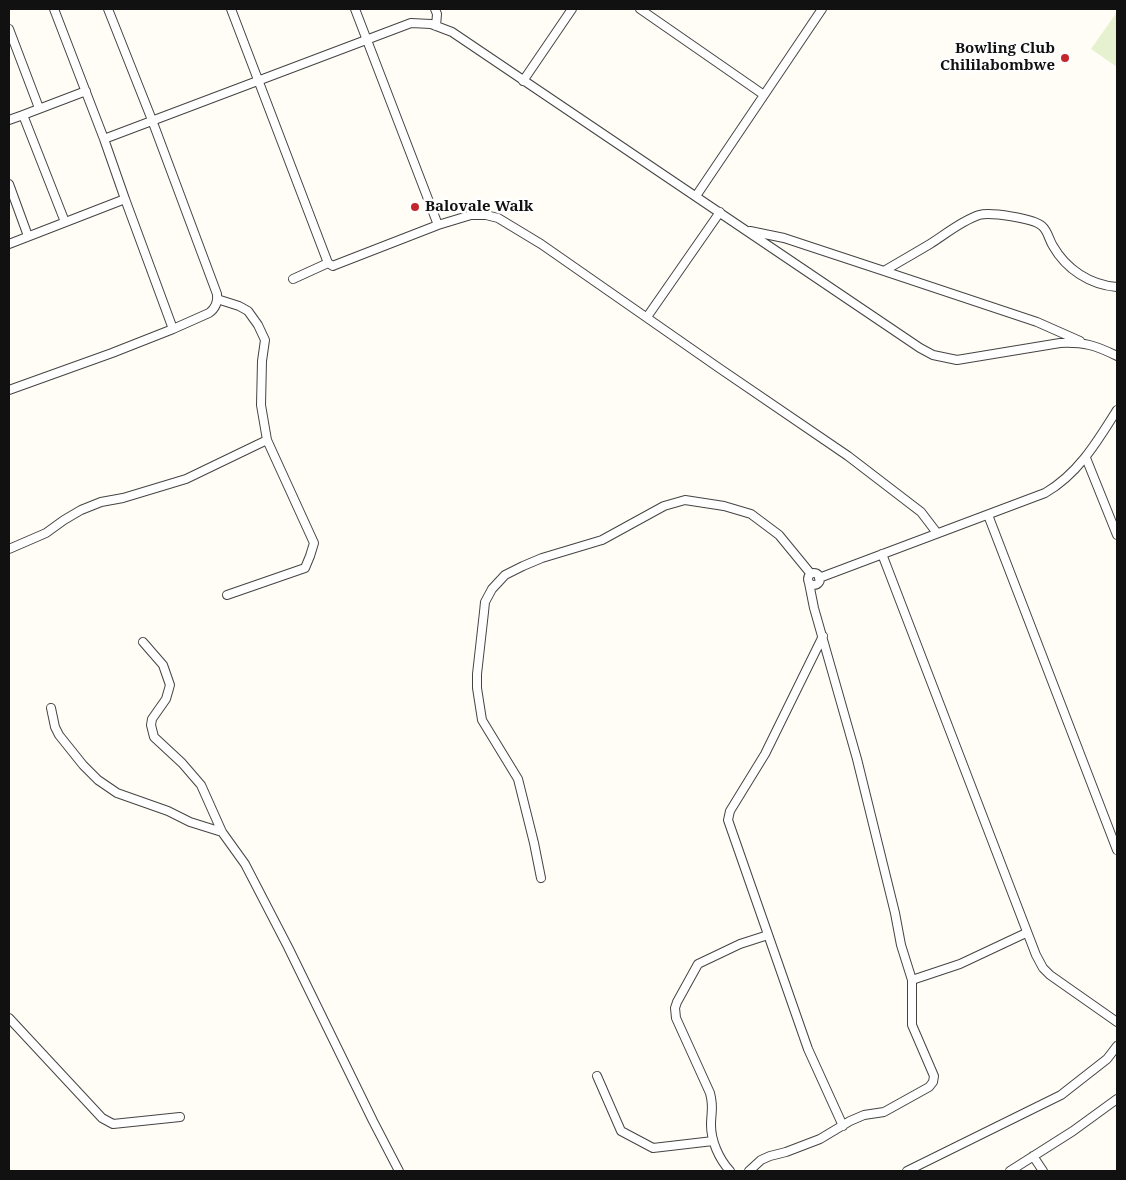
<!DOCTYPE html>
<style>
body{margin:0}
#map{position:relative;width:1126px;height:1180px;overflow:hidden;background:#fffdf5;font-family:"Noto Serif",serif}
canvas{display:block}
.frame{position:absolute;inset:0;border:10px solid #111;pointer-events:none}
</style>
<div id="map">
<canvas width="1126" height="1180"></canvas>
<div class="frame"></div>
</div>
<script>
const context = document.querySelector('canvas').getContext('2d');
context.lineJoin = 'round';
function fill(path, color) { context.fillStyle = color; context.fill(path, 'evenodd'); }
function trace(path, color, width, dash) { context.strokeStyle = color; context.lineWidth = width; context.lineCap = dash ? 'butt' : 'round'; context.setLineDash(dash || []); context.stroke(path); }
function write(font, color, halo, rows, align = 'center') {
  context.font = font + ' "Noto Serif",serif'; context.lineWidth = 5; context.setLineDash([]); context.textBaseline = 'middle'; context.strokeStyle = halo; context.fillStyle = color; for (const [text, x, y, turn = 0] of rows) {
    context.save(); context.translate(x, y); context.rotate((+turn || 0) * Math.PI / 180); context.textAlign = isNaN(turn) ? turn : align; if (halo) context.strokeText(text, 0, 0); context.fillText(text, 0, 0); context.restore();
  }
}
const pitch = new Path2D(`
 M1117,12V67L1091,49Z`);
const minor = new Path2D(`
 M54,9L104,139L411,23L431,24L452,32L920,348L933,355L957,360L1060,343C1084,342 1095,345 1117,356
 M231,9L328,263L333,266L335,265L438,225L471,215H486L498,218L541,244L719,368L848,456L921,512L937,533
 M355,9L438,225
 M435,9L437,14L436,26
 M640,9L764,95
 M9,29L39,108
 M523,81L572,9
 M9,120L23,115
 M9,184L28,236
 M696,196L822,9
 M125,199L173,329
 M65,222L23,115L86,91
 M750,231L784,238L884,271C899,262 915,253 930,244C946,234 961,221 979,215C990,212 1033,218 1042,226C1048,231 1049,240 1053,246C1066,269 1090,285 1117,287
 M9,244L125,199L104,139
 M884,271L1037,322L1080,341
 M293,279L328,263
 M217,299L239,306L248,311L258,325L265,340L262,361L261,405L267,440L314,543L310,556L305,568L227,595
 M647,317L720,212
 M9,390L112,353L173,329L209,313C216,308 218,302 217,294L152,120L108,9
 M1086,458L1117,535
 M988,515L1117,850
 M9,549L46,533L64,520L81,510L101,502L123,498L186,479L267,440
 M882,554L1036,955L1043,968L1050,975L1117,1022
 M808 579a6 6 0 1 1 12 0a6 6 0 1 1-12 0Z
 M819,578L1045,493C1078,474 1097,442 1117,410
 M823,636L765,754L730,811L728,820L808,1049L843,1126
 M143,642L163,665L170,685L166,699L152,719L151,725L154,737L182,763L201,785L222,832L245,864L288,947L373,1121L399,1171
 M51,708L55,727L59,735L83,765L98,780L117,793L168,811L190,822L222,832
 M541,878L534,843L518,779L482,720L477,688V674L484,612L485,602L492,589L505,575L523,566L542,558L602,540L664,506L685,500L724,506L751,514L779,535L811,574
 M912,980L960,964L1026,933
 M9,1018L102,1118L113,1124L180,1117
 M597,1076L621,1131L653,1148L713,1141
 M1033,1156L1043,1171
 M730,1171C719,1159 711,1141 711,1125C711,1111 714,1108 710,1093L676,1018L675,1008L677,1002L698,964L740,944L768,935
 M749,1171L761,1160L770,1156L786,1152L820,1139L850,1121L864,1115L884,1112L929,1087L933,1082L934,1076L912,1025V980L901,945L895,913L857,759L814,608L809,583
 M907,1171L1061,1095L1107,1059L1117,1046
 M1010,1171L1073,1131L1117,1099`);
const markers = [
 [1065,58,5,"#c4262e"],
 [415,207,5,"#c4262e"]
];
const poiNames = [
 ["Bowling Club",1055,49],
 ["Chililabombwe",1055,66],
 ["Balovale Walk",425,207,"left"]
];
fill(pitch, '#e6f2cf');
trace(minor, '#444', 10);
trace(minor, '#fff', 8);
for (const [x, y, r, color] of markers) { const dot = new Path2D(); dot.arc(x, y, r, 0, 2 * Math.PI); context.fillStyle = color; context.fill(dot); trace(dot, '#fff', 2); }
write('bold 15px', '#111', '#fff', poiNames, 'right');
</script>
